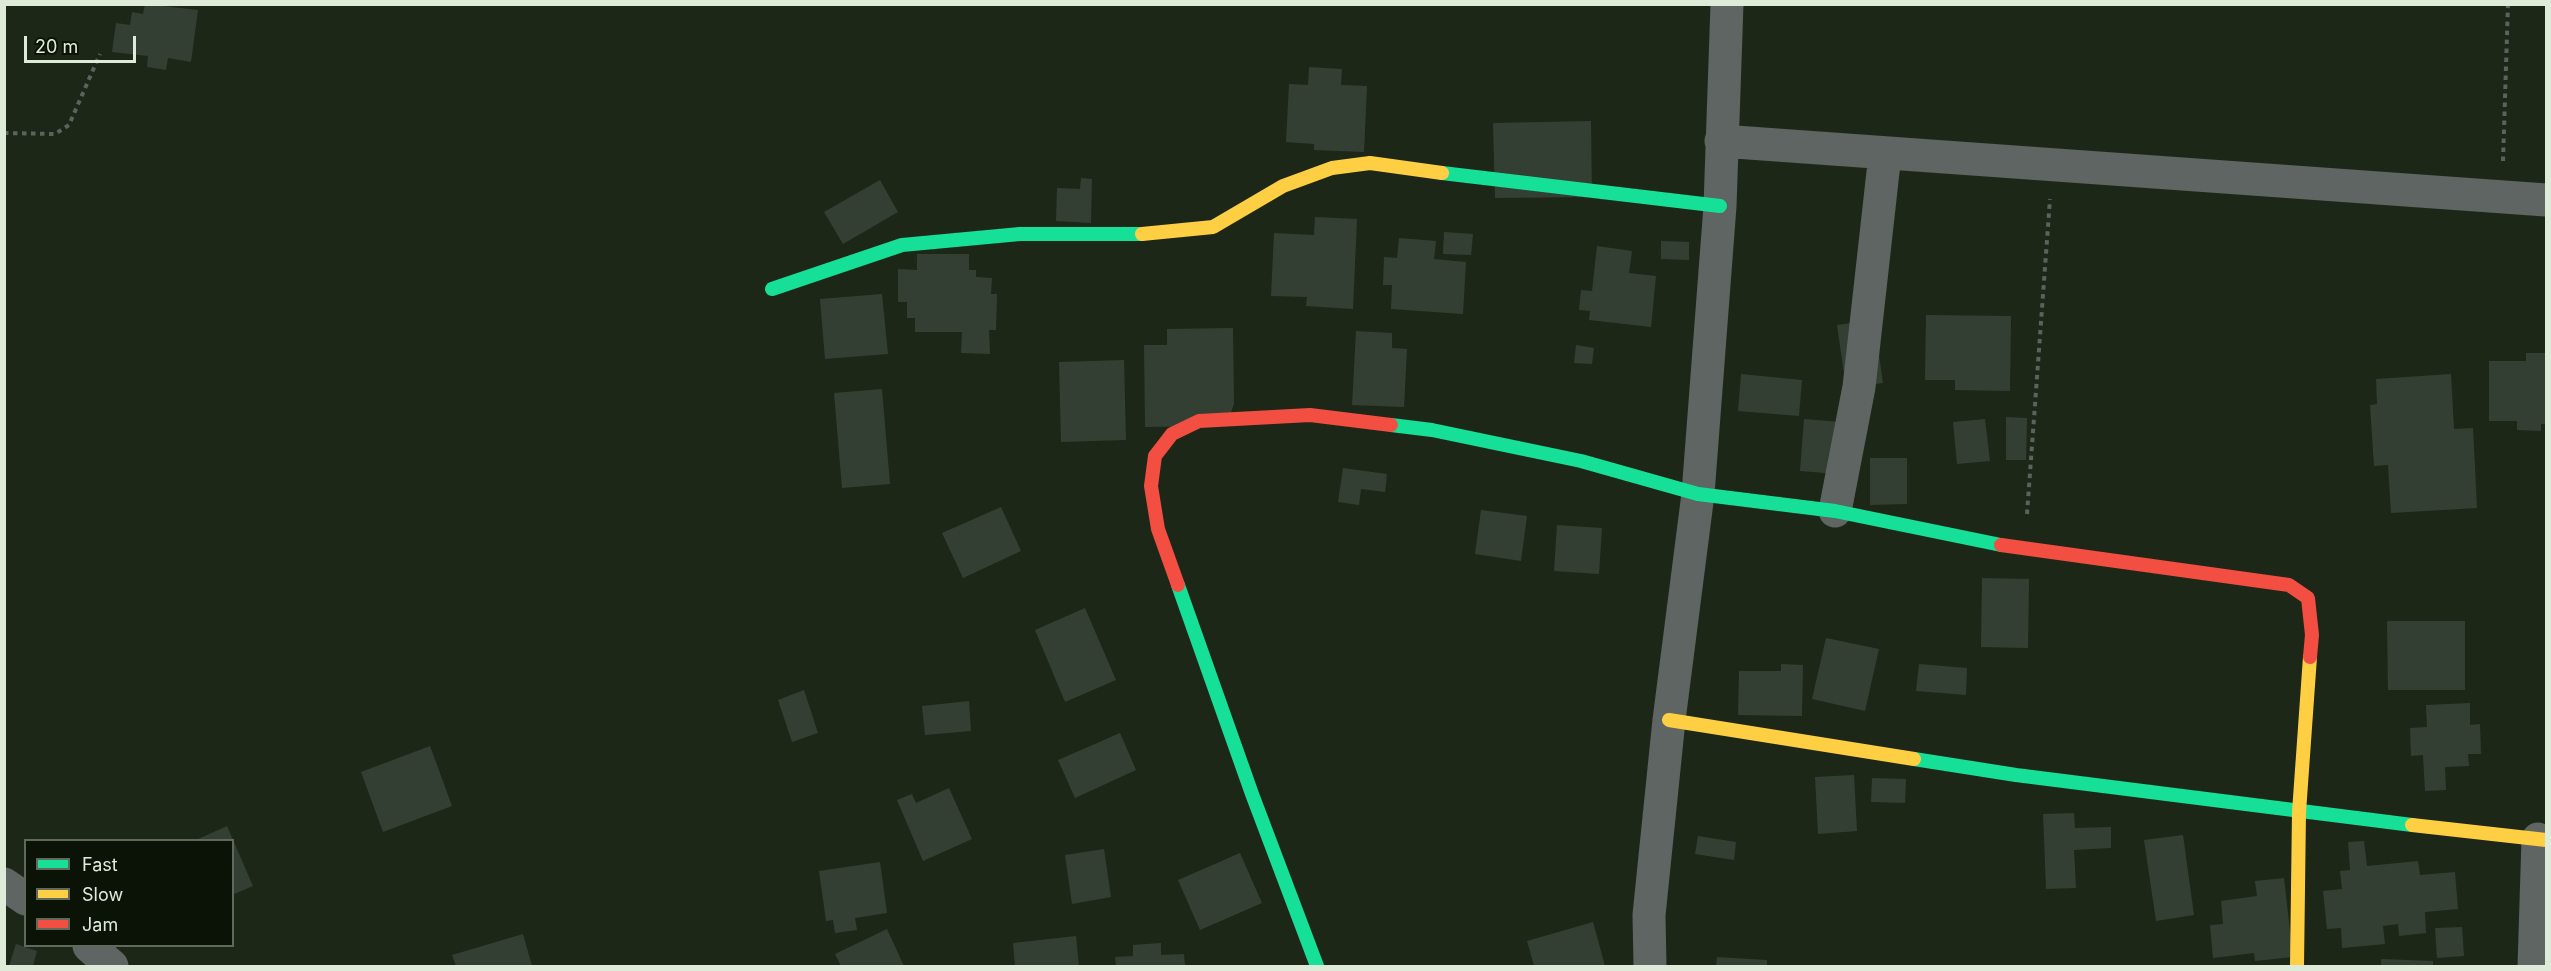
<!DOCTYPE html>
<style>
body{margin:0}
#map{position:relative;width:2551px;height:971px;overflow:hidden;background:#1d2718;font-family:Inter,sans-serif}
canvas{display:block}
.frame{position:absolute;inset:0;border:6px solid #dfebd9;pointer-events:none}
.legend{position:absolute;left:24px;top:839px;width:210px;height:108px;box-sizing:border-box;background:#0b1307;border:2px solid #60695b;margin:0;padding:8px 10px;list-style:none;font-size:18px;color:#dfebd9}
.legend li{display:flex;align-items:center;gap:12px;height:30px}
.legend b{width:30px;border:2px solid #60695b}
.scale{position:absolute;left:24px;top:36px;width:112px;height:27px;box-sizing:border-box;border:3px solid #dfebd9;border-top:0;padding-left:8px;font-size:18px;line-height:21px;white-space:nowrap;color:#dfebd9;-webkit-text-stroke:4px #0b1307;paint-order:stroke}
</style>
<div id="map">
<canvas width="2551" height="971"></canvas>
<div class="frame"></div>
<ul class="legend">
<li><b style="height:8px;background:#16e098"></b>Fast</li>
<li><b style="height:8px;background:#ffcf43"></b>Slow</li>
<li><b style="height:8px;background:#f24e42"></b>Jam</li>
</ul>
<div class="scale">20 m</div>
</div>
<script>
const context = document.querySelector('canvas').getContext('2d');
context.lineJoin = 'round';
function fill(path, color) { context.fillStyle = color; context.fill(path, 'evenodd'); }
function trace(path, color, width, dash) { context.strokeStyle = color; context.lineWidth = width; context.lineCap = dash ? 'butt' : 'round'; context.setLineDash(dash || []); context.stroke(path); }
const building = new Path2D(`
 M145,4L198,10L191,62L168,58L166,70L147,67L148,56L112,52L116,23L130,25L132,12L143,14Z
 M1309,67L1342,69L1341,85L1367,86L1364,152L1314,150V144L1286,142L1289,84L1308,85Z
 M1591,121L1592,197L1495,198L1493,123Z
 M1081,178L1092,179L1091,223L1056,221L1057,188L1080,189Z
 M880,180L898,212L843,244L824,212Z
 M1315,217L1357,219L1353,309L1306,306L1307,297L1271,296L1274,233L1314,235Z
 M1444,232L1473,234L1471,255L1443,254Z
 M1399,238L1436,241L1434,259L1466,262L1463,314L1391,309L1392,285H1383L1384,257L1397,258Z
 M1661,241L1689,242V260L1661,259Z
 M1597,246L1632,251L1629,273L1656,276L1651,327L1589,320L1590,311L1579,310L1581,290L1592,291Z
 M917,254H969V270H976V277L992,278L991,294H997L996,330H989L990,354L961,353L962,332H915V318H907V302H898V269L917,270Z
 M882,294L888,354L825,359L820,299Z
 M1926,315L2011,316L2010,391L1955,390V380H1925Z
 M1874,320L1883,383L1846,388L1837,325Z
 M1233,328L1234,404L1226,426L1145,427L1144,345H1167V329Z
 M1356,331L1392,333V348L1407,349L1404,407L1352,405Z
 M1576,345L1594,348L1592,364L1574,363Z
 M2526,353H2546V424H2541V431L2517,430V421H2489V361H2526Z
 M1124,360L1126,440L1061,442L1059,362Z
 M1741,374L1802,380L1799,416L1738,411Z
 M2451,374L2454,429L2473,428L2477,508L2391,513L2388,465L2374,466L2370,405L2377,404L2376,379Z
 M882,389L890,484L842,488L834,393Z
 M2006,417L2027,418L2026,460H2006Z
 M1804,419L1841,422L1837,474L1800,471Z
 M1985,419L1990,461L1957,464L1953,422Z
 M1870,458H1907V504L1870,505Z
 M1343,468L1387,474L1385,492L1361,489L1359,505L1338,502Z
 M1001,507L1021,551L963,578L942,533Z
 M1481,510L1527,516L1521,561L1475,554Z
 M1557,525L1602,528L1599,574L1554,571Z
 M1982,578L2029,579L2028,648L1981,647Z
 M1085,608L1116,680L1065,702L1035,630Z
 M2387,621H2465V690H2388Z
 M1826,638L1879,649L1865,711L1812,699Z
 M1781,664L1803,665L1802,716L1738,715L1739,671H1781Z
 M1919,664L1967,668L1966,695L1916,691Z
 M804,690L818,733L792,742L778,700Z
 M969,701L971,731L925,735L922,706Z
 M2470,703V725L2480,724L2481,754H2468L2469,766L2445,767L2446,790L2425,791L2423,755L2411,756L2410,728L2427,727L2426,705Z
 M1120,733L1136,770L1075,798L1058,760Z
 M430,746L452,806L383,832L361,772Z
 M1854,775L1857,831L1818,834L1815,777Z
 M1872,778L1906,779L1905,803L1871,802Z
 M949,788L972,839L923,861L897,800L912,794L916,803Z
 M2074,813L2075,828L2111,827V848L2074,850L2076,888L2046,889L2043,814Z
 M227,826L253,886L232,895V840H196Z
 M2183,835L2194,915L2156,921L2144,840Z
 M1698,836L1736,842L1734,860L1695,854Z
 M2364,841L2367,866L2418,861L2420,875L2455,872L2458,909L2425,912L2426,933L2399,936L2398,924L2383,926L2385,944L2342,948L2341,928L2327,929L2323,891L2342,889L2340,871L2350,870L2348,842Z
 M1104,849L1111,897L1072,904L1065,855Z
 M1240,853L1262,903L1200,930L1178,880Z
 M880,862L887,913L855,918L857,930L835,933L833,920L826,921L819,871Z
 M2284,878L2293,957L2255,961L2254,953L2213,958L2210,925L2223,924L2221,901L2257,896L2255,881Z
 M1593,922L1605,966H1534L1527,941Z
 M2462,927L2464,956L2437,958L2435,928Z
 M887,929L904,966H841L835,954Z
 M523,934L532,966H456L452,955Z
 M1076,936L1079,966H1015L1013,943Z
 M1161,943V955L1184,954L1185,966H1116L1115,957L1133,956V945Z
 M16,944L37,951L33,966H9Z
 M1717,957L1767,960V966H1716Z
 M2381,959L2433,961V966H2381Z`);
const path = new Path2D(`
 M4,133L55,134L69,125L100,54
 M2503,161L2508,4
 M2027,514L2050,199`);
const street = new Path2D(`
 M1721,141L2546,200
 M1835,511L1859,387L1885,154
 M4,884L26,899
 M89,946L112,966
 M1650,966L1649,915L1669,720L1698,494L1720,206L1727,4
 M2534,966L2538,839`);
const fast = new Path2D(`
 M1442,173L1720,206
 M772,289L902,245L1020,234H1142
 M1391,425L1432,430L1581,461L1698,494L1835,511L2001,545
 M1178,585L1252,794L1317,966
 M1914,759L2016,775L2412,825`);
const slow = new Path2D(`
 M1142,234L1213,227L1283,186L1332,168L1370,163L1442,173
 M1669,720L1914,759
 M2412,825L2546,840
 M2297,966L2299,812L2310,657`);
const jam = new Path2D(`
 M2001,545L2289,585L2308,598L2312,635L2310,657
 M1178,585L1158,529L1151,486L1155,456L1172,434L1199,421L1310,415L1391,425`);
fill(building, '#343f34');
trace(path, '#5c625e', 4, [4.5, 4.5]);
trace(street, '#5e6563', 33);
trace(fast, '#16e098', 14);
trace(slow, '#ffcf43', 14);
trace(jam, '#f24e42', 14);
</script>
